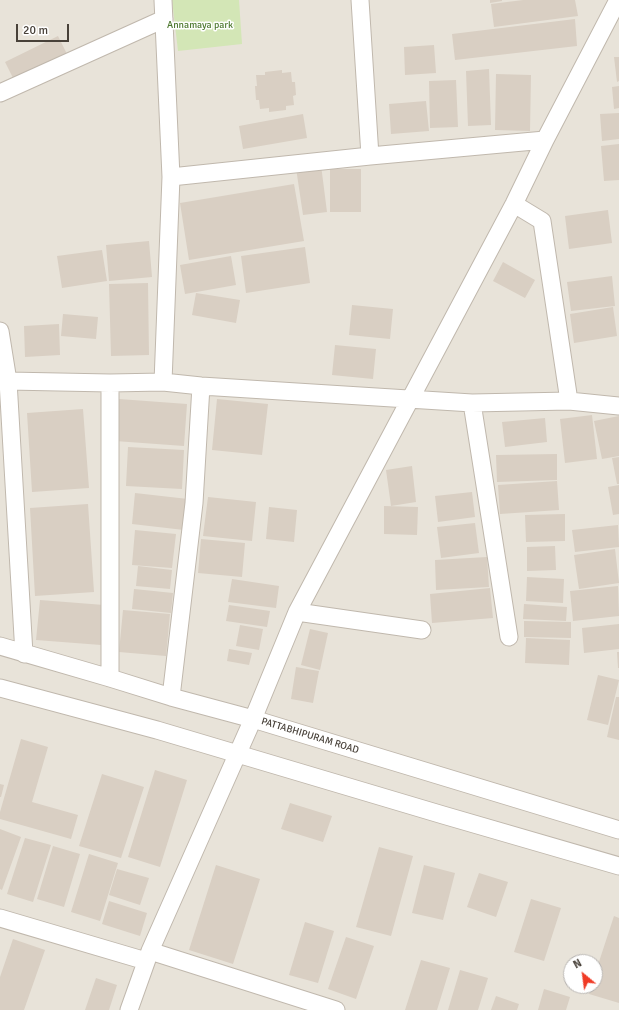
<!DOCTYPE html>
<style>
body{margin:0}
#map{position:relative;width:619px;height:1010px;overflow:hidden;background:#f4f1eb;font-family:Signika,sans-serif}
canvas{display:block}
.north{position:absolute;left:563px;top:954px;width:40px;height:40px;box-sizing:border-box;background:#fff;border:1px solid #b6b3b0;border-radius:50%;rotate:331deg;font-size:11px;font-weight:700;line-height:16px;text-align:center;color:#484139}
.north::after{content:'';display:block;margin:auto;width:14px;height:18px;background:#f03b26;clip-path:polygon(50% 0,100% 100%,50% 72%,0 100%)}
.scale{position:absolute;left:16px;top:24px;width:53px;height:18px;box-sizing:border-box;border:2px solid #484139;border-top:0;padding-left:5px;font-size:12px;line-height:14px;white-space:nowrap;color:#484139;-webkit-text-stroke:3px #fff;paint-order:stroke}
</style>
<div id="map">
<canvas width="619" height="1010"></canvas>
<div class="north">N</div>
<div class="scale">20 m</div>
</div>
<script>
const context = document.querySelector('canvas').getContext('2d');
context.lineJoin = 'round';
function fill(path, color) { context.fillStyle = color; context.fill(path, 'evenodd'); }
function trace(path, color, width, dash) { context.strokeStyle = color; context.lineWidth = width; context.lineCap = dash ? 'butt' : 'round'; context.setLineDash(dash || []); context.stroke(path); }
function write(font, color, halo, rows, align = 'center') {
  context.font = font + ' Signika,sans-serif'; context.lineWidth = 3; context.setLineDash([]); context.textBaseline = 'middle'; context.strokeStyle = halo; context.fillStyle = color; for (const [text, x, y, turn = 0] of rows) {
    context.save(); context.translate(x, y); context.rotate((+turn || 0) * Math.PI / 180); context.textAlign = isNaN(turn) ? turn : align; if (halo) context.strokeText(text, 0, 0); context.fillText(text, 0, 0); context.restore();
  }
}
const residential = new Path2D(`
 M0,0H619V1010H0ZM571,962H595V986H571Z`);
const green = new Path2D(`
 M172,0H239L242,44L178,51Z`);
const building = new Path2D(`
 M490,0H502V1L490,3Z
 M523,0H575L578,16L494,27L491,4Z
 M575,19L577,46L455,60L452,34Z
 M58,36L67,54L14,80L5,62Z
 M434,45L436,73L405,75L404,47Z
 M614,57H619V81L617,82Z
 M489,69L491,125L468,126L466,71Z
 M282,70V73L291,72L292,82H295L296,95L293,96L294,105L286,106V110L269,112V108L260,109L259,100H256L255,86H257L256,75H265V72Z
 M496,74L531,75L530,131L495,130Z
 M456,80L458,127L430,128L429,81Z
 M619,86V108L614,109L612,87Z
 M426,101L429,131L391,134L389,104Z
 M619,113V139L602,141L600,114Z
 M303,114L307,138L243,149L239,126Z
 M619,144V180L604,181L601,146Z
 M321,165L327,212L303,215L296,168Z
 M330,169H361V212H330Z
 M294,184L304,241L189,260L180,203Z
 M608,210L612,243L569,249L565,216Z
 M149,241L152,277L109,281L106,245Z
 M305,247L310,283L246,293L241,256Z
 M102,250L107,281L62,288L57,256Z
 M231,256L236,285L185,294L180,265Z
 M503,262L535,280L525,298L493,281Z
 M612,276L615,306L571,311L567,282Z
 M148,283L149,355L111,356L109,284Z
 M196,293L240,300L236,323L192,315Z
 M352,305L393,309L390,339L349,335Z
 M613,307L617,336L574,343L570,314Z
 M63,314L98,317L96,339L61,336Z
 M59,324L60,355L25,357L24,326Z
 M335,345L376,349L373,379L332,375Z
 M119,399L187,404L184,446L115,441Z
 M217,399L268,404L262,455L212,450Z
 M83,409L89,488L32,492L27,413Z
 M592,415L597,459L565,463L560,419Z
 M619,416V456L602,459L594,421Z
 M545,418L547,442L505,447L502,422Z
 M128,447L184,450L182,489L126,486Z
 M557,454V480L497,482L496,455Z
 M619,457V484H617L612,458Z
 M412,466L416,502L391,506L386,470Z
 M557,481L559,510L500,514L498,485Z
 M619,485V514L613,515L608,487Z
 M472,492L475,517L438,522L435,496Z
 M135,493L188,499L184,530L132,524Z
 M208,497L256,502L252,541L203,536Z
 M88,504L94,592L35,596L30,508Z
 M384,506L418,507L417,535L384,534Z
 M269,507L297,510L294,542L266,539Z
 M565,514V541L526,542L525,515Z
 M475,523L479,553L441,558L437,527Z
 M618,525L619,547L575,552L572,530Z
 M135,530L176,534L172,568L132,565Z
 M201,539L245,543L242,577L198,573Z
 M555,546L556,570L527,571V547Z
 M615,549L619,583L579,589L574,555Z
 M487,557L489,587L436,590L435,560Z
 M138,566L172,570L170,589L136,586Z
 M527,577L564,579L563,603L526,601Z
 M232,579L279,586L276,608L228,602Z
 M618,586L619,616L573,621L570,591Z
 M490,588L493,618L432,623L430,594Z
 M134,589L173,593L171,613L132,609Z
 M40,600L104,605L101,645L36,640Z
 M524,604L567,607L566,621L523,619Z
 M229,605L270,611L267,627L226,621Z
 M123,610L170,614L166,656L119,652Z
 M524,621L571,622V638L524,637Z
 M619,624V649L584,653L582,628Z
 M240,625L263,629L259,650L236,646Z
 M310,629L328,633L320,670L301,665Z
 M526,638L570,640L569,665L525,663Z
 M229,649L252,653L249,665L227,661Z
 M617,652H619V668H618Z
 M296,667L319,671L313,703L291,699Z
 M598,675L619,680L608,725L587,720Z
 M616,697H619V740L607,737Z
 M21,739L48,747L32,802L78,815L71,839L0,819V812Z
 M155,770L187,780L160,867L128,857Z
 M102,774L144,787L121,858L79,846Z
 M0,784L4,785L1,797H0Z
 M290,803L332,816L323,842L281,829Z
 M0,829L21,837L2,890L0,889Z
 M25,838L51,845L33,902L7,894Z
 M53,846L80,854L64,907L37,899Z
 M379,847L413,856L391,936L356,927Z
 M89,854L118,863L100,921L71,912Z
 M216,865L260,879L233,964L189,950Z
 M424,865L455,873L443,920L412,913Z
 M117,869L149,878L140,905L109,895Z
 M479,873L508,882L496,917L467,907Z
 M531,899L561,908L544,961L514,952Z
 M109,901L147,913L140,936L102,924Z
 M614,916L619,918V1003L589,994L591,986H595V974Z
 M305,922L334,931L318,983L289,975Z
 M346,937L374,946L356,999L328,989Z
 M13,939L45,950L24,1010H0V977Z
 M421,960L450,968L437,1010H405Z
 M460,970L488,978L478,1010H448Z
 M96,978L117,985L109,1010H85Z
 M544,989L570,997L566,1010H538Z
 M496,996L519,1004L517,1010H491Z`);
const minor = new Path2D(`
 M360,0L370,156
 M0,93L164,19
 M171,177L370,156L545,140
 M514,204L542,221L569,401
 M0,331L8,381L24,654
 M8,381L110,383L163,382L201,386L472,403L569,401L619,406
 M163,382L171,177L163,0
 M110,383V678
 M472,403L509,637
 M297,612L422,630
 M0,646L110,678L171,697L253,719L619,830
 M0,688L157,730L443,815L619,866
 M171,697L194,503L201,386
 M0,918L146,961
 M150,951L336,1010
 M129,1010L150,951L253,719L297,612L514,204L545,140L618,0`);
const parkNames = [
 ["Annamaya park",200,25]
];
const streetNames = [
 ["PATTABHIPURAM ROAD",310,736,17]
];
fill(residential, '#e8e3d9');
fill(green, '#d3e6b6');
fill(building, '#d9cfc3');
trace(minor, '#c0b8ad', 19);
trace(minor, '#fff', 17);
write('10px', '#4d782e', '#fff', parkNames);
write('10px', '#484139', '#fff', streetNames);
</script>
